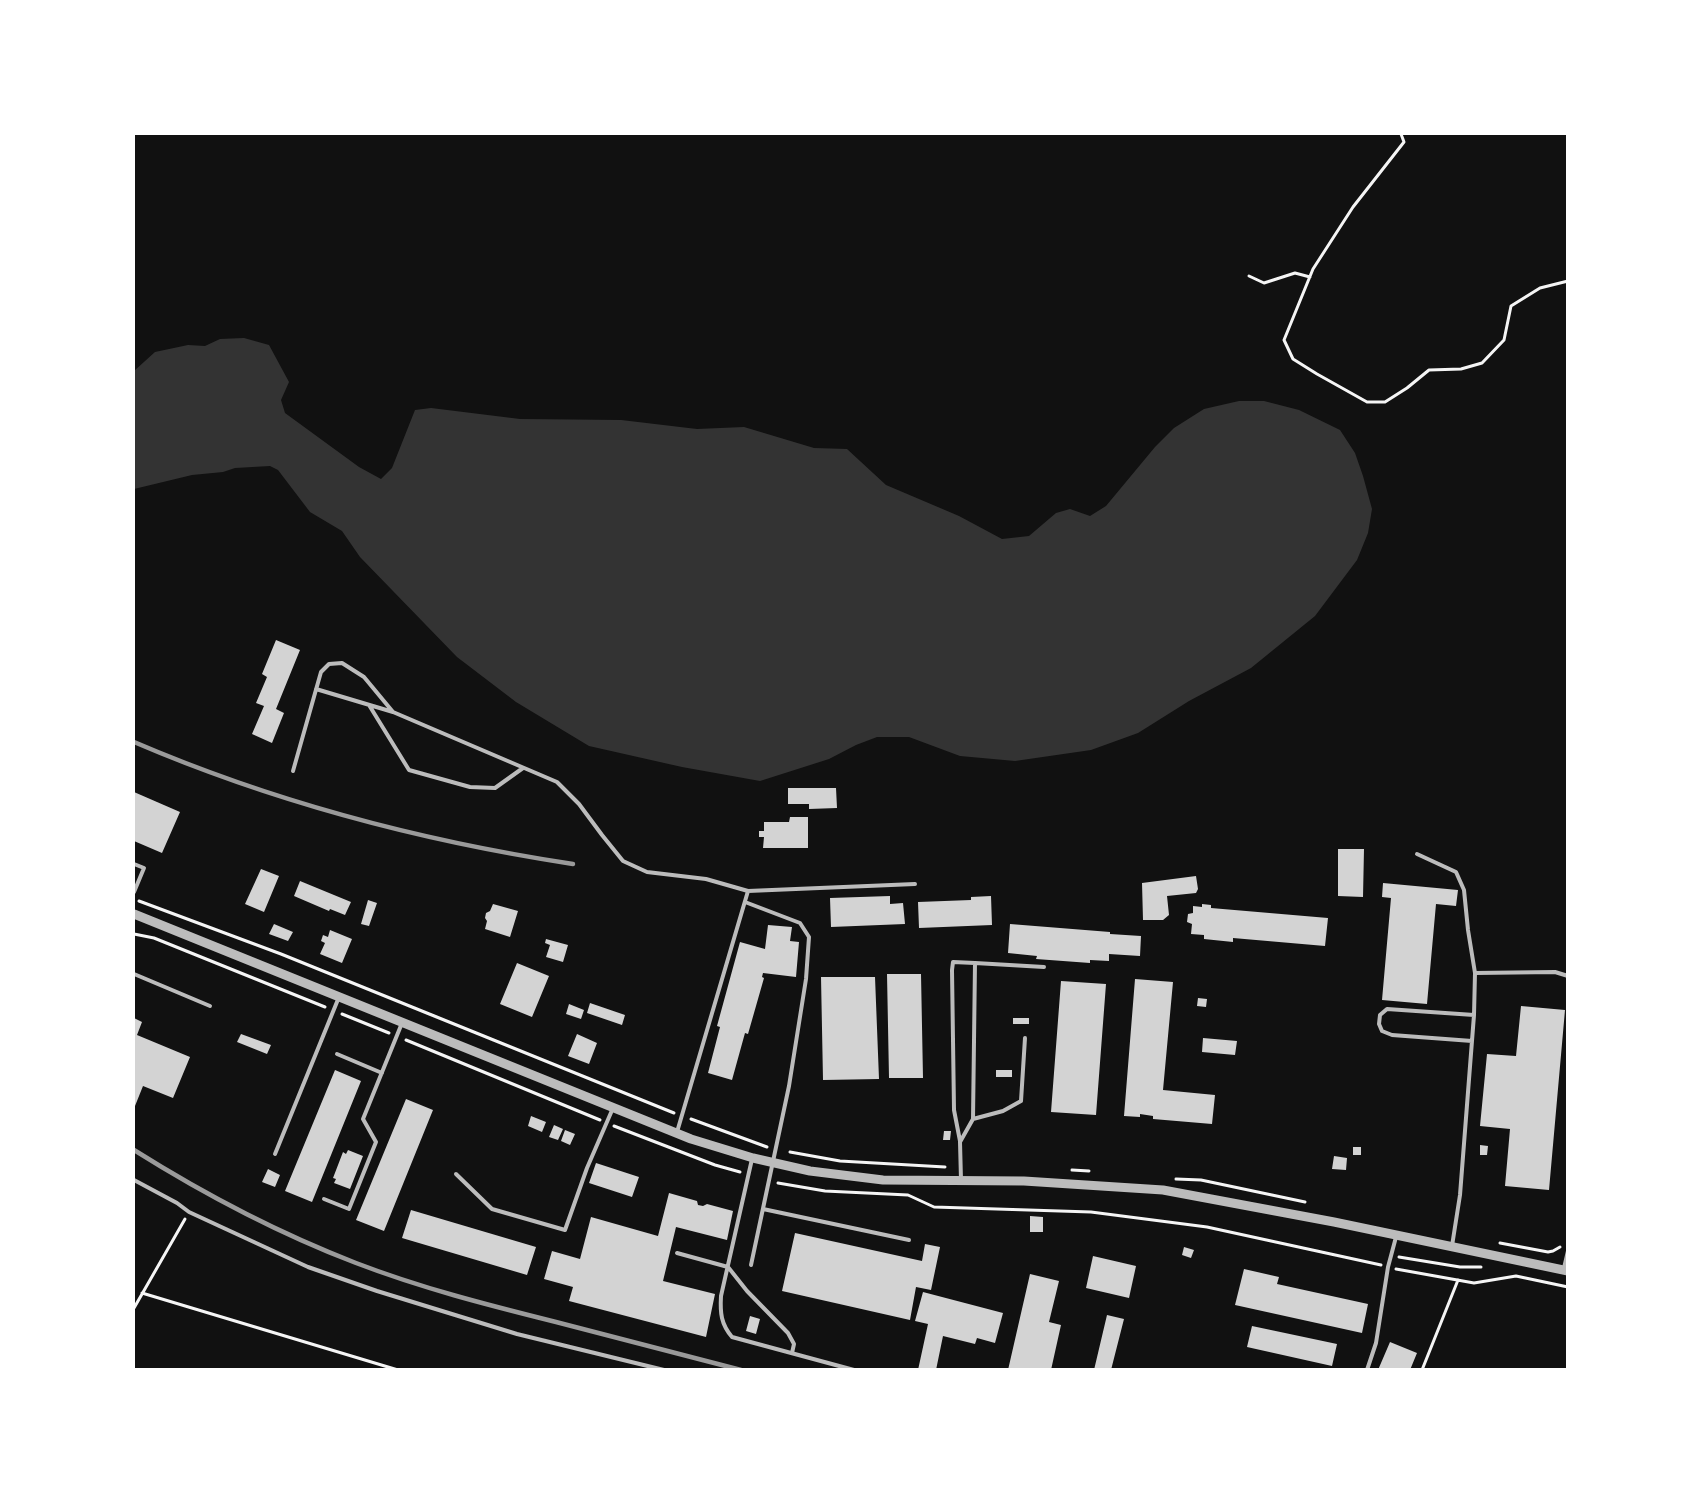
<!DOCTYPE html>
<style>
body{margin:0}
#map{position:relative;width:1701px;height:1503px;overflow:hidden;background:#111;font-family:Bitter,serif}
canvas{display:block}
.frame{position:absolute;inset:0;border:135px solid #fff;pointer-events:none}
</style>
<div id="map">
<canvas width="1701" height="1503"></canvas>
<div class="frame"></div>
</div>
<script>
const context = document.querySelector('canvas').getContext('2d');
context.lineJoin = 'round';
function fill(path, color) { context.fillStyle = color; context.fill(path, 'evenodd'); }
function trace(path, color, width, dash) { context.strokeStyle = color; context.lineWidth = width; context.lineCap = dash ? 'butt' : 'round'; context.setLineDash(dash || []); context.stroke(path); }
const water = new Path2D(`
 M244,338L269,345L289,382L281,400L285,413L359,467L381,479L392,468L415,410L431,408L520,419L621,420L697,429L744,427L814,448L847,449L886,485L959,516L1002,539L1029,536L1056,513L1070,509L1090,516L1106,506L1155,447L1174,428L1204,409L1239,401H1264L1299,410L1340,430L1355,453L1363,476L1372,509L1368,533L1357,560L1315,616L1251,668L1189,701L1138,733L1091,750L1015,761L960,756L909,737H877L856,745L829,759L760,781L682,767L589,746L516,702L457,657L360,557L342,531L310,512L278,470L270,466L235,468L223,472L192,475L134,489V371L155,352L188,345L205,346L220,339Z`);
const building = new Path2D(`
 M276,640L300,650L276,709L284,713L272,743L252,734L264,706L256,703L267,677L262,674Z
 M788,788H836L837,808L809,809V804H788Z
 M134,792L180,812L162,853L134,841Z
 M790,817H808V848H763L764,837H759V831H764V822H789Z
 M1338,849H1364L1363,897L1338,896Z
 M261,869L279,876L264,912L245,904Z
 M1196,876L1198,889L1196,893L1167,896L1169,915L1163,920H1143L1142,883Z
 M300,881L351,902L345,915L330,909L329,911L294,896Z
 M1383,883L1458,890L1456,906L1436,904L1427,1004L1382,1000L1391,898L1382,897Z
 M890,896V904L903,903L905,924L831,927L830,898Z
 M991,896L992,925L919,928L918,902L971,900V897Z
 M368,900L377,903L369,926L361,924Z
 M493,904L518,911L510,937L485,929L487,921L485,918L486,913L490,911Z
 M1202,904L1211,905V908L1328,918L1325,946L1233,938V942L1204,939V935L1191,934L1192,924L1187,922L1188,914L1193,913V906L1202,907Z
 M274,924L293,932L288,941L269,934Z
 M1010,924L1110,932V934L1141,936L1140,956L1109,954V961L1090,960V963L1036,959L1037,956L1008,953Z
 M768,925L792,927L790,941L799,942L796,977L763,973L762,977L764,978L748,1034L745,1033L732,1080L708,1073L720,1027L717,1026L740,942L765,949Z
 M330,930L352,939L342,963L320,954L325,943L321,941L323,935L328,937Z
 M546,939L568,945L563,962L546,957L550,945L545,943Z
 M517,963L549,976L532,1017L500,1004Z
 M887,974H921L923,1078H889Z
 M821,977H875L879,1079L823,1080Z
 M1135,979L1173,982L1163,1090L1215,1095L1212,1124L1153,1119V1116L1140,1114V1117L1124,1116Z
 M1061,981L1106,984L1096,1115L1051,1112Z
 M1198,998L1207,999L1206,1007L1197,1006Z
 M590,1003L625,1015L622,1025L587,1013Z
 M569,1004L584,1010L581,1019L566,1014Z
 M1521,1006L1565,1010L1549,1190L1505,1186L1510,1129L1480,1126L1487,1054L1516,1056Z
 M134,1018L142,1022L137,1035L190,1057L173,1098L143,1086L135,1106L134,1105Z
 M1013,1018H1029V1024H1013Z
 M241,1034L271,1045L267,1054L237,1042Z
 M577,1034L597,1043L589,1064L568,1056Z
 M1203,1038L1237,1041L1235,1055L1202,1052Z
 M335,1070L361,1081L312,1202L285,1191Z
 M996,1070H1012V1077H996Z
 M406,1099L433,1110L384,1231L356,1220Z
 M531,1116L546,1122L542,1132L528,1126Z
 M554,1125L563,1129L558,1140L549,1137Z
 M565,1130L575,1134L570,1145L561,1141Z
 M944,1131H951L950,1140H943Z
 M1480,1145L1488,1146L1487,1155H1480Z
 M1353,1147H1361V1155H1353Z
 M348,1150L363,1156L350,1189L334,1183L336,1179L333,1178L343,1152L346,1154Z
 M1334,1156L1347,1158L1346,1170L1332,1169Z
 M596,1163L639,1177L632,1197L589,1183Z
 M268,1169L280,1175L275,1187L262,1182Z
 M669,1193L697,1201L698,1205L703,1206L707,1204L733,1211L727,1240L676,1227L663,1281L715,1294L706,1337L569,1301L573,1287L544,1279L552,1251L580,1259L591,1217L658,1236Z
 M411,1210L536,1247L527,1275L402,1238Z
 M1030,1216L1043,1217V1232H1030Z
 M795,1233L922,1261L925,1244L940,1247L931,1290L916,1287L910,1320L782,1291Z
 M1184,1247L1194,1250L1191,1258L1182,1255Z
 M1093,1256L1136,1266L1129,1298L1086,1288Z
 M1244,1269L1279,1277L1277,1284L1368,1304L1362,1333L1235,1305Z
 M1030,1274L1059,1281L1049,1322L1061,1325L1051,1370H1008Z
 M923,1292L1003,1313L995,1343L977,1338L975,1344L943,1336L936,1370H918L928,1324L915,1321Z
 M1107,1315L1124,1319L1111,1370H1094Z
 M750,1316L760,1319L756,1334L746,1331Z
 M1252,1326L1337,1344L1332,1366L1247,1347Z
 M1390,1342L1417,1353L1410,1370H1378Z`);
const path = new Path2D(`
 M1401,134L1404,142L1353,207L1313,269L1284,340L1293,359L1317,374L1367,402H1385L1407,388L1429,370L1461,369L1482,363L1504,340L1511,306L1540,288L1568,281
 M1249,276L1264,283L1295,273L1310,277
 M139,901L281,954L674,1113
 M134,934L154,938L325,1007
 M342,1014L389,1033
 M406,1040L600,1120
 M691,1119L767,1147
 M614,1126L715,1165L740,1172
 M790,1152L840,1161L945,1167
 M1072,1170L1089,1171
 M1176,1179L1201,1180L1305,1202
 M778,1183L825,1191L908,1195L934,1207L1091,1212L1207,1227L1381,1265
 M1500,1243L1548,1252L1553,1251L1560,1247
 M1399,1257L1460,1267H1481
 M1396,1269L1474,1283L1516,1276L1568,1287
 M142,1293L398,1370
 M134,1308L185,1219
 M1422,1370L1458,1280`);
const service = new Path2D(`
 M316,689L393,712
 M369,705L409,770L470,787L495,788L523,768
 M293,771L321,672L329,664L342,663L364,677L393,712L557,782L579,804L602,835L623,861L647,872L706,879L748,891L677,1132
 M1417,854L1456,872L1464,890L1468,930L1475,973L1474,1015L1460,1195L1452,1246
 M134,864L144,868L134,892
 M748,891L915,884
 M745,902L800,923L809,937L806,979L789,1086L751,1265
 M1475,973L1555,972L1568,976
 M134,974L210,1006
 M1472,1041L1392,1035L1382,1031L1379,1024L1380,1015L1387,1009L1474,1015
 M337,1054L382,1073
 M973,1119L1003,1111L1021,1101L1025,1038
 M960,1141L954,1110L952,970L953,962L975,963
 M275,1154L339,997
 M752,1159L721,1296C720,1313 721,1324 732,1337L854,1370
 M456,1174L492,1209L565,1230L587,1168L613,1108
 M134,1180L177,1203L189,1212L308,1267L377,1291L517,1334L664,1370
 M961,1180L960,1142L973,1119L975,963L1044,967
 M324,1199L349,1209L376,1142L363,1119L402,1023
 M763,1209L909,1240
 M677,1253L728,1267L747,1291L788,1333L794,1344L792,1353
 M1564,1268L1568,1251
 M1367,1370L1376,1343L1388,1267L1396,1237`);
const tertiary = new Path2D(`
 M134,914L691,1139L753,1158L810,1171L883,1180L1024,1181L1163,1190L1334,1222L1568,1271`);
const rail = new Path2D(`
 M134,742C274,802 422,841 573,864
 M134,1150C204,1194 278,1233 356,1263C421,1288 488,1305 556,1322C618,1338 679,1354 741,1370`);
fill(water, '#333');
fill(building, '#d3d3d3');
trace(path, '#f5f5f5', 3);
trace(service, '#bcbcbc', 4);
trace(tertiary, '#bcbcbc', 9);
trace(rail, '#9a9a9a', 4.5);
</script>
